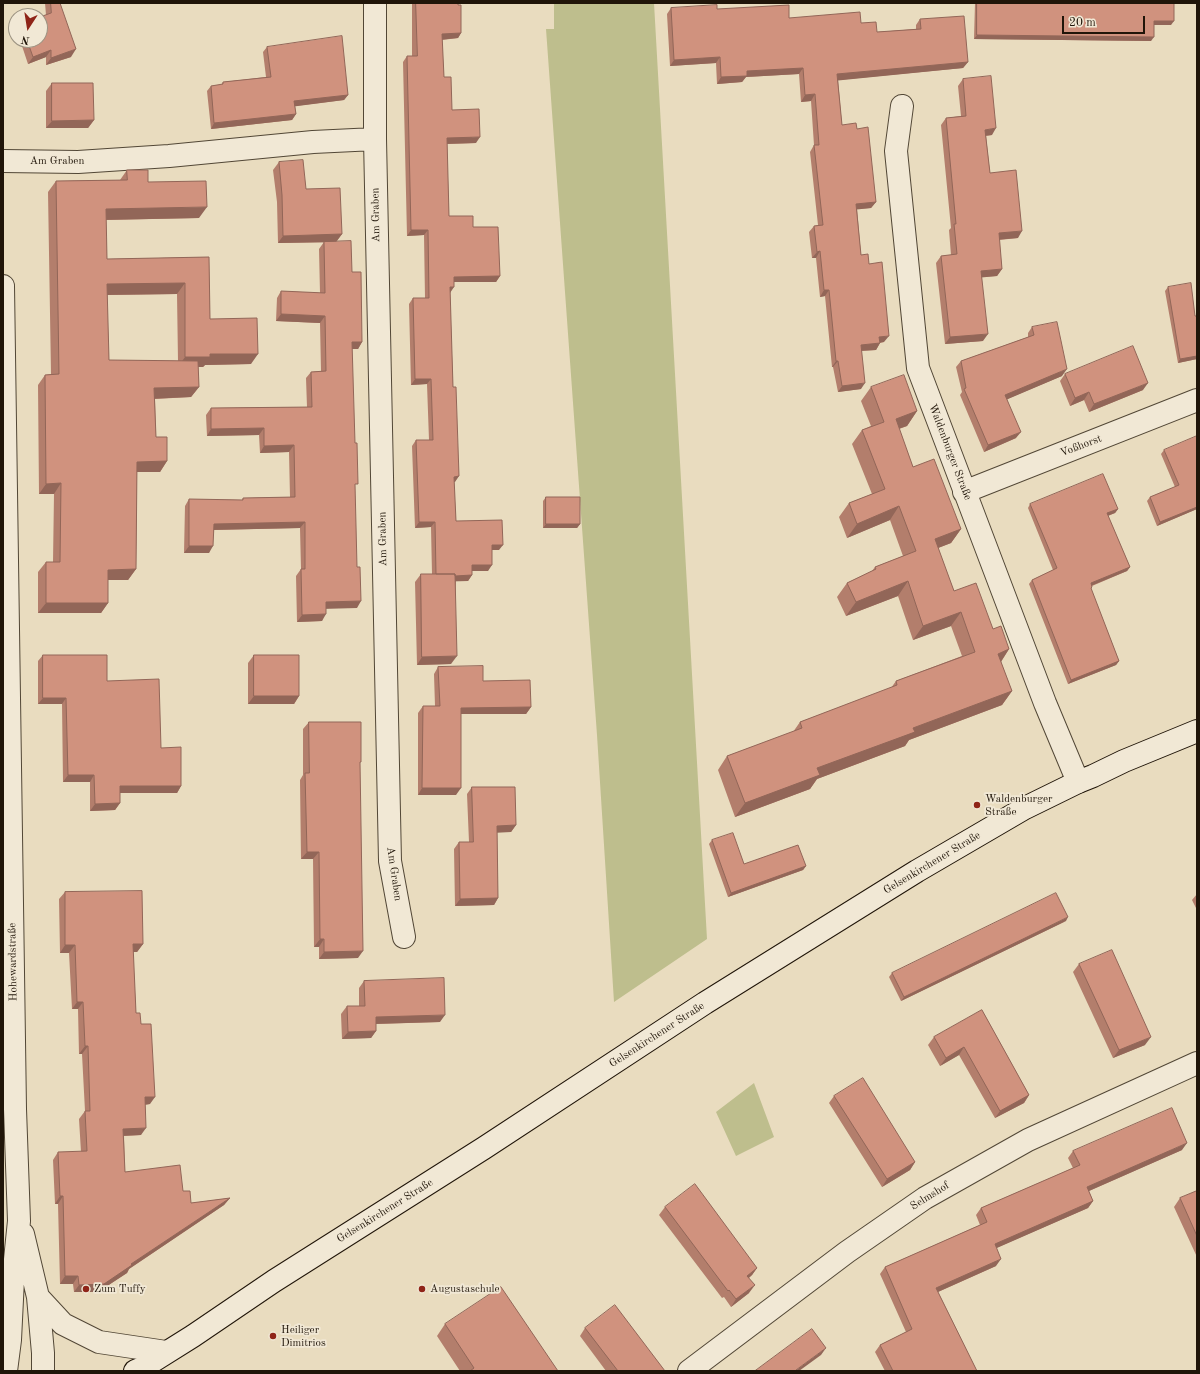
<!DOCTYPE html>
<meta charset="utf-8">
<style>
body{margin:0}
#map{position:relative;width:1200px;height:1374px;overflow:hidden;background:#e9dcbf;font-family:"Old Standard TT",serif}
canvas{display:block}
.frame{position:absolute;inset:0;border:4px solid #201509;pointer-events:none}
.north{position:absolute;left:8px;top:8px;width:40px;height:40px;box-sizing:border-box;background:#f1e8d5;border:1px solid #9d9483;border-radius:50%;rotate:192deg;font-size:11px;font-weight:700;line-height:16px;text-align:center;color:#201509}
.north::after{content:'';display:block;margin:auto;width:14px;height:18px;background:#8f2418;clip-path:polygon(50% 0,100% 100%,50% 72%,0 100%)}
.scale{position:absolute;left:1062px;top:16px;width:83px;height:18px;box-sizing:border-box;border:2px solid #201509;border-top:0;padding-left:5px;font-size:12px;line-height:14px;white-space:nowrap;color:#201509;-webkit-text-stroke:3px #f1e8d5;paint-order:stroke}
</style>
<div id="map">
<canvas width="1200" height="1374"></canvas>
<div class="frame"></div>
<div class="north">N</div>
<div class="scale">20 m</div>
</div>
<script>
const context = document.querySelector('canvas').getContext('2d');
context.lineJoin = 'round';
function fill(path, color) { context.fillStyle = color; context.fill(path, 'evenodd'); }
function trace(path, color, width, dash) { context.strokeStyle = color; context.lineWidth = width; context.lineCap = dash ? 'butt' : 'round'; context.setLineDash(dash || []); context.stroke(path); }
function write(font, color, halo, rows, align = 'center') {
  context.font = font + ' "Old Standard TT",serif'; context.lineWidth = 3.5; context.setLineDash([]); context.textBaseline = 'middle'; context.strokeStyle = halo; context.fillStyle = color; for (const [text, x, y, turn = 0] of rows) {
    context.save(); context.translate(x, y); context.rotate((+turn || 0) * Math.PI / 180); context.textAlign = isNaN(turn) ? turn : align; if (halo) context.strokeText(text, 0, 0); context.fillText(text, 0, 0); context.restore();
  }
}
const green = new Path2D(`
 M554,3H654L707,939L614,1002L597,735L546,29H554Z
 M754,1083L774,1137L736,1156L716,1112Z`);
const street = new Path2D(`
 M375,3V139L390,861L404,937
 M902,106L896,151L918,368L1045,703L1078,782
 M3,161L78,162L169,156L313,142L375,139
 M3,286L15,1109L19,1221L13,1279L10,1340L6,1371
 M964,492L1197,400
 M23,1234L38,1297L43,1353V1371
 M38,1297L63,1324L99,1342L166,1352
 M689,1371L847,1252L925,1198L1028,1140L1197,1063`);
const secondary = new Path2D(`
 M135,1371L142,1368L193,1336L274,1281L484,1148L705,1003L917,871L1025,808L1078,782L1093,776L1124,761L1197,731`);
const wall = new Path2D(`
 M45,3H60L71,57L46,65V57L28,64L20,40H40L46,15Z
 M410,3H458L461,33L458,38L442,40L444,77L452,110L476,143L447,144L449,216L473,227L500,276L496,282H454L450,293L453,387L459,476L454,482L456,521L499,550H492L488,571H472V575L468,581H456L451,664L417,665L415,582L421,574H432L431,527L415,528L412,446L416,440H429L427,384L411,385L409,304L413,298H425L424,235L407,236L403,62L407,56H412V4H410Z
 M975,3H1174L1171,25H1154L1151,41L974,39Z
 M671,8L717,9L789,18L861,23L877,32L916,29V25L920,19L968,62L963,68L838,80L842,125L857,129L876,202L871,208L857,209L861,255L869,264L884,342L880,343L876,350L861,351V389L838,392L833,367H832L825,296L820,297L816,258H812L809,232L814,226L818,225L810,152L814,145L811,101L801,102L799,74L746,77L742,82L717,84L716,63L670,66L667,14Z
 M267,47L348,95L344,100L295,106L296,114L292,120L211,129L207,91L211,86L221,85L223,82L266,77L263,52Z
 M963,79L992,135L986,136L990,173L1018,238L999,240L1002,269L997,276L982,277L983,341L945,344L936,263L941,256L951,255L949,230L951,228L941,125L946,118L961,116L958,86Z
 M52,83L94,120L88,128H46V91Z
 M279,162L306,189L342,234L336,242L352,272L362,342L358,349H352L357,608H326L322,621L297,622L296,576L301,569L300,528L214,530L209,553H184L185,506L189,499L242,500L243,498L290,497L289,452L260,453L259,435L207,436L206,415L211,408L307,407L306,378L311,372L321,371L320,323L276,321L277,298L281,291L320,293L319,249L324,242H336L278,243L277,202L273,170Z
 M127,170L148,182L199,218L106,220L107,259L209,257L210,319L251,364L205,365L203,367H198L199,387L191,397L155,399L156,437L167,461L160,472H137L136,569L128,580H108V603L101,613H38V572L46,562H53L54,494H39L38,385L45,375L51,374L48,192L56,181L120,180ZM177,294L178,361L109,360L107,295Z
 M1168,287L1195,316H1197V359L1178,363L1165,291Z
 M1032,327L1062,376L1007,399L1016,438L984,452L960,395L962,392L956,367L961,361L1028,337V333Z
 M1065,374L1143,390L1089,412L1084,400L1070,406L1060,381Z
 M871,387L917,411L907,426L899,429L913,467L961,529L951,543L938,548L954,591L993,629L1009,649L1001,662L1012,691L1002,705L909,740L905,746L817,779L810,789L735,817L718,770L727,756L793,732L800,722L891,688L896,681L962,656L951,626L913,640L898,596L846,616L837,597L847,583L872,571L875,567L903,556L890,520L847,538L839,517L849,503L872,494L852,444L862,430L871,426L861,401Z
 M1164,450L1197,509L1157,526L1147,501L1150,497L1175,487L1161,454Z
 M546,497L580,524L577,528H543V501Z
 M1030,504L1118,509L1115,513L1108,516L1130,567L1127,571L1092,586V587L1091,589L1119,661L1116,665L1068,684L1029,584L1032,580L1053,570L1028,508Z
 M43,655L107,681L161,748L181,786L177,793H120V803L115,810L90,811V782H63L62,704H38V661Z
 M254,655L299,696L294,704H248V663Z
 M438,667L483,681L531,707L526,714H461L456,795H418V713L423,706H435L434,674Z
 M309,722L360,764L358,958L319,959V947H314L313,859H301L300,780L303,775V729Z
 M472,787L516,825L511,832H497L498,898L494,905L455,906L454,849L459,842H469L467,794Z
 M712,840L744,864L806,866L803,870L728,897L709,844Z
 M65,892L143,944L137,952H133L136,1013L141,1024L150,1104L145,1105L141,1135L124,1136L125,1172L183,1191L191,1203L230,1198L224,1205L129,1269L127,1273L98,1292H74L73,1284H60L58,1204H55L53,1160L58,1152H81L79,1119L85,1111L82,1054H79L78,1009H72L69,953H60L59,899Z
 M1197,894V910L1192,900Z
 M1066,921L901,1001L889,977L892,973Z
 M1079,964L1145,1045L1113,1058L1073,972Z
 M364,981L440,1022L376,1024V1031L371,1038L342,1039L341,1014L347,1006H359V988Z
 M982,1010L1029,1095L1024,1103L995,1118L959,1055L940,1066L928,1045L934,1037Z
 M834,1096L915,1162L910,1170L882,1187L829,1103Z
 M1182,1150L1089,1191L1093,1201L1088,1208L996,1248V1266L938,1292L977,1371H885L875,1352L880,1345L906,1332L880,1274L885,1267L980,1225L976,1215L981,1208L1073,1168L1068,1158L1073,1151Z
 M1197,1191V1257L1174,1207L1180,1198Z
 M665,1207L757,1268L752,1275L749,1278V1293L731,1307L724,1297L722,1298L659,1215Z
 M445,1324L558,1371H460L437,1336Z
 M585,1328L665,1371H606L580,1336Z`);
const shadedWall = new Path2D(`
 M1154,21H1174L1171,25H1151Z
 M461,33L458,38L438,40L442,34Z
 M977,35L1154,37L1151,41L974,39Z
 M76,49L71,57L46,65L51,58Z
 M51,50L46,57L28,64L33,57Z
 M720,57L716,63L670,66L674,60Z
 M968,62L963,68L833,81L837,74Z
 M803,68L799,74L746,77L742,82L717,84L721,77L747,71Z
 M815,94L811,101L801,102L805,95Z
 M348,95L344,100L290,107L294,101Z
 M296,114L292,120L211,129L214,123Z
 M94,120L88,128H46L52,121Z
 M996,128L992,135L981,136L985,130Z
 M480,137L476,143L443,144L447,138Z
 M876,202L871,208L852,210L856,204Z
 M207,207L199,218L99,220L106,209Z
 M411,230H428L424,235L407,236Z
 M1022,231L1018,238L994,240L999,233Z
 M342,234L336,242L278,243L283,236Z
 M820,251L816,258H812L817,252Z
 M1002,269L997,276L976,278L981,271Z
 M500,276L496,282H450L454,277Z
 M185,283L177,294L100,295L107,284Z
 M450,287H454L450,293Z
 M824,290H829L825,296L820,297Z
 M281,314L325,316L320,323L276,321Z
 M988,334L983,341L945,344L950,337Z
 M889,336L884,342L875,343L879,337Z
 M352,342H362L358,349H347Z
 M880,343L876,350L856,351L861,345Z
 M210,354H258L251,364L205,365L203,367H178L185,357Z
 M1197,356V359L1178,363L1180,359Z
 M836,361H838L833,367H832Z
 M1067,369L1062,376L1001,402L1005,395Z
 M415,379H431L427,384L411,385Z
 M865,383L861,389L838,392L842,386Z
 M1148,383L1143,390L1089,412L1094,404Z
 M199,387L191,397L147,399L154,388Z
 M1089,392L1084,400L1070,406L1075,398Z
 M917,411L907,426L886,433L896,419Z
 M264,428L259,435L207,436L211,429Z
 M1021,432L1016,438L984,452L988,445Z
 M294,445L289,452L260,453L264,446Z
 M167,461L160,472H130L137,462Z
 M459,476L455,482H450L454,477Z
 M61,483L54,494H39L46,484Z
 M899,506L890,520L847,538L857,524Z
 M1197,507V509L1157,526L1160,522Z
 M1118,509L1115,513L1104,517L1107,513Z
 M305,522L300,528L209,530L214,524Z
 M419,522H435L431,527L415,528Z
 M546,524H580L577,528H543Z
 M961,529L951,543L925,553L935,539Z
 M492,545H503L499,550H488Z
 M189,546H213L209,553H184Z
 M472,565H492L488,571H468Z
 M1130,567L1127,571L1088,587L1091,583Z
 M136,569L128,580H101L108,570Z
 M472,575L468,581L432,582L436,576Z
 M908,581L898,596L846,616L856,602Z
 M361,601L357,608L321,609L326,602Z
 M46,603H108L101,613H38Z
 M961,612L951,626L913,640L923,626Z
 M326,614L322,621L297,622L302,615Z
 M1009,649L1000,663L998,654Z
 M457,656L451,664L417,665L422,657Z
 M1119,661L1116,665L1068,684L1071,680Z
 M1012,691L1002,705L909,740L905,746L817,779L810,789L735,817L745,803L817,768L913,728Z
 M254,696H299L294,704H248Z
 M43,698H66L62,704H38Z
 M531,707L526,714H456L461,708Z
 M68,775H94L90,782H63Z
 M120,786H181L177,793H115Z
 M422,788H461L456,795H418Z
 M120,803L115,810L90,811L95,804Z
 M516,825L511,832L492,833L497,826Z
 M307,852H319L313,859H301Z
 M806,866L803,870L728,897L731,893Z
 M498,898L494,905L455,906L460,899Z
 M1068,917L1066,921L901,1001L904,997Z
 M320,939H324L319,947H314Z
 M133,944H143L137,952H128Z
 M65,945H75L69,953H60Z
 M363,951L358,958L319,959L324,952Z
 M77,1002H83L78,1009H72Z
 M445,1015L440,1022L371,1024L376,1017Z
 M376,1031L371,1038L342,1039L348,1032Z
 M1151,1037L1145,1045L1113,1058L1119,1050Z
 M85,1046H88L82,1054H79Z
 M964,1047L959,1055L940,1066L946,1058Z
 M1029,1095L1024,1103L995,1118L1000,1111Z
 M145,1097H155L150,1104L139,1105Z
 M146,1128L141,1135L118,1136L123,1129Z
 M1187,1143L1182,1150L1082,1194L1087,1187Z
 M915,1162L910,1170L882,1187L887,1179Z
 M60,1196H63L58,1204H55Z
 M230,1198L224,1205L129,1269L127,1273L98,1292H74L79,1285L131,1264Z
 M1093,1201L1088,1208L990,1251L995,1244Z
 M1001,1259L996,1266L931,1295L936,1288Z
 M757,1268L752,1275L742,1283L747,1276Z
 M65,1276H78L73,1284H60Z
 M755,1285L749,1293L731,1307L736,1299Z
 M826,1348L821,1355L799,1371H795Z`);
const building = new Path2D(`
 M51,3H60L76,49L51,58V50L33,57L27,40H40V17L51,13Z
 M416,3H458V5H461V33L442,34L444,77H451L452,110L479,109L480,137L447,138L449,216H473V227H498L500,276L454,277V287H450L453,387H456L459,476L454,477L456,521L502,520L503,545H492V565H472V575L455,576V574H436L435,522H419L416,440H433L431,379H415L413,298H429L428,230H411L407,56H417Z
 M977,3H1174V21H1154V37L977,35Z
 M717,5V9L789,5V18L860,12L861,23L876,22L877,32L921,29L920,19L964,16L968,62L837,74L842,125L856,123L857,129L868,127L876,202L856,204L861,255L868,254L869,264L882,262L889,336L879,337L880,343L861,345L865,383L842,386L838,361H836L829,290H824L820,251L817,252L814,226L823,225L814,145H819L815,94L805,95L803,68L747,71V76L721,77L720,57L674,60L671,8Z
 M342,36L348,95L294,101L296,114L214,123L211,86L223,84V82L271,77L267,47Z
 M991,76L996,128L985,130L990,173L1016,170L1022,231L999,233L1002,269L981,271L988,334L950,337L941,256L957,254L954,224H956L946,118L966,116L963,79Z
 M52,83H93L94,120L52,121Z
 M303,160L306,189L340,188L342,234L283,236L282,195L279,162Z
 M127,170H148V182L206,181L207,207L106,209L107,259L209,257L210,319L257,318L258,354H210V357H185V283L107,284L109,360L198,361L199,387L154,388L156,437H167V461L137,462L136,569L108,570V603H46V562H60L61,483L46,484L45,375L59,374L56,181L127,180Z
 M351,241L352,272H361L362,342H352L355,443H357L358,484H355L357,567H360L361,601L326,602V614L302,615L301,569H305V522L214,524L213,546H189V499L243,500V498L295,497L294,445L264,446V428L211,429V408L312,407L311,372L326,371L325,316L281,314V291L325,293L324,242Z
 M1191,283L1195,316H1197V356L1180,359L1168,287Z
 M1057,322L1067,369L1005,395L1021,432L988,445L964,389L966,388L961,361L1034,335L1032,327Z
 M1133,346L1148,383L1094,404L1089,392L1075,398L1065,374Z
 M904,375L917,411L896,419L913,467L934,459L961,529L935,539L954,591L976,583L993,629L1001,626L1009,649L998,654L1012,691L913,728L915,732L817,768L820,775L745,803L727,756L802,728L800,722L897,685L896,681L975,652L961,612L923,626L908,581L856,602L847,583L876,569L875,567L916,551L899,506L857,524L849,503L885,489L862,430L884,422L871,387Z
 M1197,436V507L1160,522L1150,497L1179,485L1164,450Z
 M1103,474L1118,509L1107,513L1130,567L1091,583L1092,587L1091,588L1119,661L1071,680L1032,580L1057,568L1030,504Z
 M546,497H580V524H546Z
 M421,574H455L457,656L422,657Z
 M43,655H107V681L159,679L161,748L181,747V786H120V803L95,804L94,775H68L66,698H43Z
 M254,655H299V696H254Z
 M483,666V681L530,680L531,707L461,708V788H422L423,706H440L438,667Z
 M309,722H361V762H360L363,951L324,952V939H320L319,852H307L305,773H309Z
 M472,787H515L516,825L497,826L498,898L460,899L459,842H473Z
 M733,833L744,864L798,845L806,866L731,893L712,840Z
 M142,891L143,944H133L136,1013H140L141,1024H151L155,1097H145L146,1128L123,1129L125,1172L180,1165L183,1191H190L191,1203L230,1198L131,1264L132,1265L104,1284L79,1285L78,1276H65L63,1196H60L58,1152L87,1151L85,1111H90L88,1046H85L83,1002H77L75,945H65V892Z
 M1056,893L1068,917L904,997L892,973Z
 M1112,950L1151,1037L1119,1050L1079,964Z
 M444,978L445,1015L376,1017V1031L348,1032L347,1006H365L364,981Z
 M982,1010L1029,1095L1000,1111L964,1047L946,1058L934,1037Z
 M863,1078L915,1162L887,1179L834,1096Z
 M1172,1108L1187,1143L1087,1187L1093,1201L995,1244L1001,1259L936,1288L977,1371H893L880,1345L912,1329L885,1267L987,1222L981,1208L1080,1165L1073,1151Z
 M695,1184L757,1268L747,1276L755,1285L736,1299L729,1290L728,1291L665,1207Z
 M1197,1191V1236L1180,1198Z
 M501,1287L558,1371H470L474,1368L445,1324Z
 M615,1305L665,1371H618L585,1328Z
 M812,1329L826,1348L796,1370L797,1371H755Z`);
const markers = [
 [977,805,4,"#8f2418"],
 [86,1289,4,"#8f2418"],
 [422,1289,4,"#8f2418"],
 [273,1336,4,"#8f2418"]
];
const streetNames = [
 ["Am Graben",57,161],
 ["Am Graben",376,215,-91],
 ["Voßhorst",1081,446,-21],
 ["Waldenburger Straße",950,452,69],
 ["Am Graben",383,539,-91],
 ["Gelsenkirchener Straße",932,863,-31],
 ["Am Graben",394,874,82],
 ["Hohewardstraße",13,962,-91],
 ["Gelsenkirchener Straße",657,1035,-33],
 ["Selmshof",930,1196,-32],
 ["Gelsenkirchener Straße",385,1211,-32]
];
const poiNames = [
 ["Waldenburger",985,799],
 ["Straße",985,812],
 ["Zum Tuffy",94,1289],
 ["Augustaschule",430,1289],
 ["Heiliger",281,1330],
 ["Dimitrios",281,1343]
];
fill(green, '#bebe8d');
trace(street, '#524736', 24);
trace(secondary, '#201509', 24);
trace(street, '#f1e8d5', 22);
trace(secondary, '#f1e8d5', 22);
fill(wall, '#b37e6c');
fill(shadedWall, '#926658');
fill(building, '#d0927e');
trace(building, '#926658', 1);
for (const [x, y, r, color] of markers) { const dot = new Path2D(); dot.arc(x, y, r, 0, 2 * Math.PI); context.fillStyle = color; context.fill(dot); trace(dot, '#f1e8d5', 1.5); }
write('11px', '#201509', '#f1e8d5', streetNames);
write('11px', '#201509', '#f1e8d5', poiNames, 'left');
</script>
